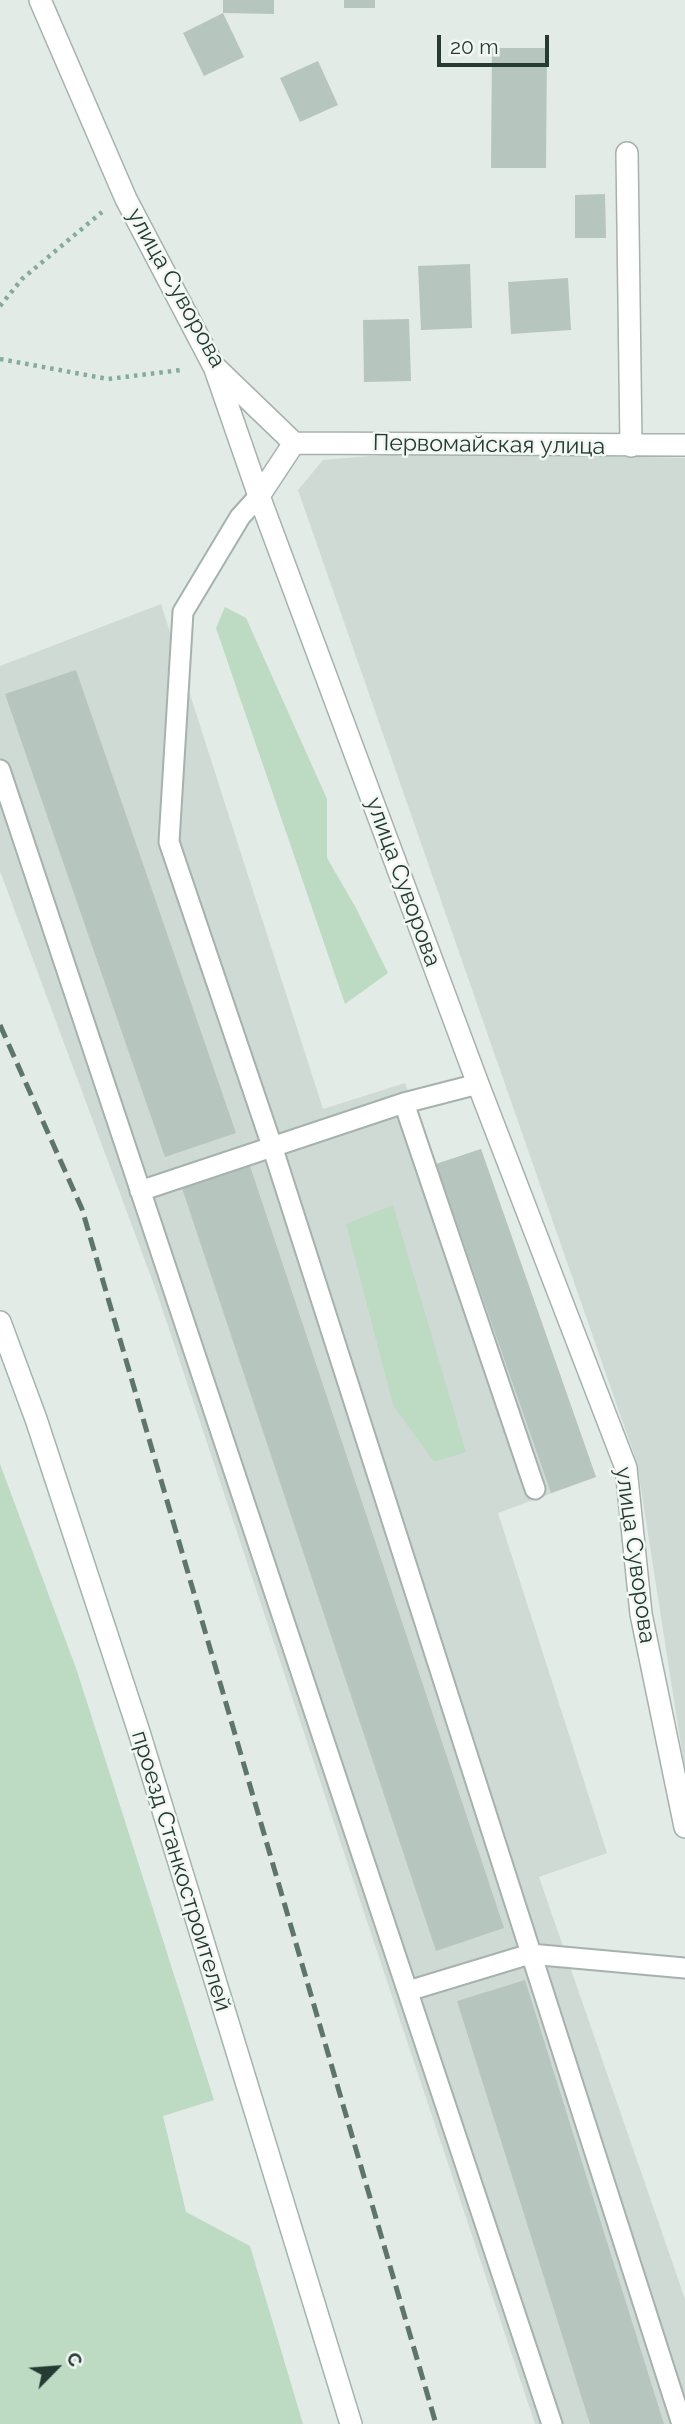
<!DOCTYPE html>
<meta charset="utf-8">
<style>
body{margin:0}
#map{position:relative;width:685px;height:2424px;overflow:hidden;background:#e2ebe6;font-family:Raleway,sans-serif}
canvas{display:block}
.north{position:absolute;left:21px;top:2333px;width:70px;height:70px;-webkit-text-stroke:5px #f2f7f4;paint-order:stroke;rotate:65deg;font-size:19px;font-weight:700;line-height:28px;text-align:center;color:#243a33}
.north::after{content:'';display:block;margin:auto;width:24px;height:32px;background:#243a33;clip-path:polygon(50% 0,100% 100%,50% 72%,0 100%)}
.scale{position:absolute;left:437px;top:35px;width:112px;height:32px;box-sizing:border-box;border:4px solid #243a33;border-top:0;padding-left:9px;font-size:21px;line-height:24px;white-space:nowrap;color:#243a33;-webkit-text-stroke:5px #f2f7f4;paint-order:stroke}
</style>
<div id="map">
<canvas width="685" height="2424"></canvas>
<div class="north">С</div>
<div class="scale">20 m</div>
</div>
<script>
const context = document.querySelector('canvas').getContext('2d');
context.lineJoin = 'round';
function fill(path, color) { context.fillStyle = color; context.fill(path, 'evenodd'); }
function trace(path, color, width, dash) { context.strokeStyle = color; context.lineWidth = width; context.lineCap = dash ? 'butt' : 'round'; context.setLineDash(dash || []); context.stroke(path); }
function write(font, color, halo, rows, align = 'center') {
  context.font = font + ' Raleway,sans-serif'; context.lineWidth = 5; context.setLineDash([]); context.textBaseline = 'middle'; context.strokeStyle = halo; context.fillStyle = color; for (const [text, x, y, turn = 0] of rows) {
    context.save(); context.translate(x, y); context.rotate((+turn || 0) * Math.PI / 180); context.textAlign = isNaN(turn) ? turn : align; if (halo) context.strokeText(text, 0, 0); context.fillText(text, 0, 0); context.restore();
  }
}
const built = new Path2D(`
 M419,452L685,458V1771L637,1463L298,490L323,460Z
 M161,604L323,1109L405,1083L436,1164L481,1149L596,1477L498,1513L607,1853L539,1877L685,2299V2424H535L157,1293L0,871V666Z`);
const green = new Path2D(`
 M225,607L246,618L327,799V858L356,908L388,973L345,1004L216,628Z
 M393,1205L466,1452L434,1462L393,1405L346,1224Z
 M0,1464L77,1671L214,2100L163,2116L186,2212L250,2246L303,2424H0Z`);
const building = new Path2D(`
 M223,0H274V14L223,13Z
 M344,0H375V8H344Z
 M223,13L244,57L204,76L183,33Z
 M492,48H547L546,168H491Z
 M318,61L338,105L300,122L280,78Z
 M605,194L606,238H575V195Z
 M470,264L472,328L421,330L418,266Z
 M568,278L571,330L511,334L508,282Z
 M409,319L411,381L364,382L363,320Z
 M76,670L236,1133L165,1157L5,694Z
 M481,1149L596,1477L551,1493L436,1164Z
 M250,1166L504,1928L436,1951L182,1188Z
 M525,1980L664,2424H590L457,2001Z`);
const path = new Path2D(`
 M0,306L22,279L102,212
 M0,359L108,379L181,370`);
const lane = new Path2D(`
 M259,496L240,517L183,612L169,842L272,1146L682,2424
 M0,770L552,2424
 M404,1103L535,1489
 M140,1191L404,1103L478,1084
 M408,1991L530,1954L685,1968`);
const street = new Path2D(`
 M40,0L126,199L213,365L294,443
 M627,153L631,446
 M215,369L259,496
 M294,443L259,496L478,1084L626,1468L641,1614L685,1827
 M294,443L685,445`);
const secondary = new Path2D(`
 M0,1322L36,1419L139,1732L351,2424`);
const rail = new Path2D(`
 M0,1025L82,1209L436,2424`);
const streetNames = [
 ["улица Суворова",176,288,61],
 ["Первомайская улица",489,445,1],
 ["улица Суворова",403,882,70],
 ["улица Суворова",635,1555,82],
 ["проезд Станкостроителей",181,1871,73]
];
fill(built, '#d0dad5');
fill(green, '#bddac3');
fill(building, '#b7c5bf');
trace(lane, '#a5b2ad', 23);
trace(street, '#a5b2ad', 24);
trace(secondary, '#a2b5ad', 24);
trace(path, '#85ab9d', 4.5, [3.5, 5]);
trace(lane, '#fff', 19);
trace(street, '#fff', 21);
trace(secondary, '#fff', 21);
trace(rail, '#5e756e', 5, [14, 7]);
write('23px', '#243a33', '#f2f7f4', streetNames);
</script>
